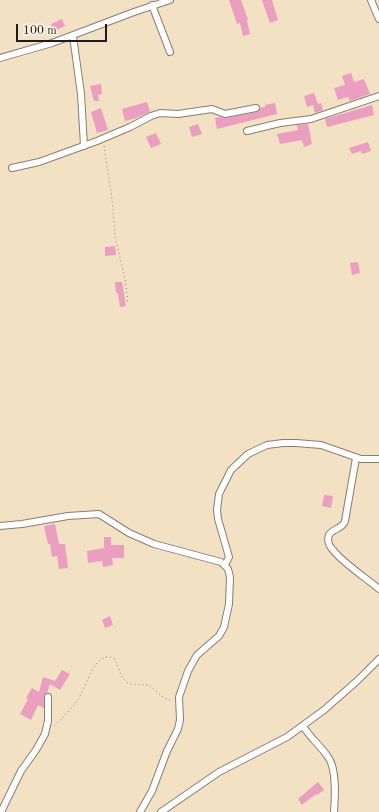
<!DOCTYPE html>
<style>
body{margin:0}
#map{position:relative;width:379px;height:812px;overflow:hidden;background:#f3e1c3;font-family:"Old Standard TT",serif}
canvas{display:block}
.scale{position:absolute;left:16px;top:24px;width:91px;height:18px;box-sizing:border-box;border:2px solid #1c1c1c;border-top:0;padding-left:5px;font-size:12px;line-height:14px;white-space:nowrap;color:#1c1c1c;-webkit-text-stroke:3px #fcf5e5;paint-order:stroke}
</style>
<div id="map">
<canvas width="379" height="812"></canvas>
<div class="scale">100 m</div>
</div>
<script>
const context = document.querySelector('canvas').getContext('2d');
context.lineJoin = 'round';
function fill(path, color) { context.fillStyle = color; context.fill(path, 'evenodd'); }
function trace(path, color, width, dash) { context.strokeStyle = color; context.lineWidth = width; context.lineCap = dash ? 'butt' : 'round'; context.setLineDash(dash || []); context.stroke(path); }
const building = new Path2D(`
 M229,0H241L248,20L247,21L250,34L243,36L240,23L237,24Z
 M262,0H272L278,20L270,23Z
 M62,19L65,26L54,31L51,24Z
 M351,73L354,82L364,79L370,94L350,101L348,97L338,100L334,88L345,85L342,76Z
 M101,84L102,94L98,95L99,101H94L90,86Z
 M314,93L318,104L321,103L323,110L315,113L313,105L307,107L304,96Z
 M147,102L150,112L136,118L125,121L122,109Z
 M275,103L277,114L217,129L215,118L220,117L226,118L257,112L259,111L260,108L265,107V105Z
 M372,105L374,115L327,127L325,119Z
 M101,108L108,130L97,133L91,112Z
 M198,124L202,134L192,137L189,127Z
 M308,124L312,144L304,147L302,140L280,144L277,134L298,130L297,125Z
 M156,133L161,144L151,148L146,137Z
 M368,142L371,151L362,154L361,151L352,154L349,148Z
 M115,246L116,255L105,256V247Z
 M358,262L360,273L352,275L350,263Z
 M115,282H122L126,306L120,307L118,293H116Z
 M324,495L333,496L331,508L322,506Z
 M55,524L59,544H65L68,568L59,569L57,556L52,557L50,544H48L44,526Z
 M104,537H111V545H124V558H112L113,565L103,567L102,561L88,563L87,551L104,548Z
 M110,616L113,625L105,628L102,620Z
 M62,670L70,674L60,690L50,684L47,693L44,695V708L38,705L31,720L20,714L28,699L26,698L32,688L39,692L43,677L55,681Z
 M318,782L324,790L317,795L316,794L302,805L298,799Z`);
const path = new Path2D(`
 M104,146L112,199L115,236L125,279L128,303
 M54,726C63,717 72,709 79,698C85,687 91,668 100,660C105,656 110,656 115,659L121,675L126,682L130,684L149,685L164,698L172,701`);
const minor = new Path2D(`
 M371,0L379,19
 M152,5L170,52
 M73,36L81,94L84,146
 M0,58L52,43L134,12L170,0
 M247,131L280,123L311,119L379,96
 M12,168L39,162L97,141L130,127L151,116L160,113L178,114L212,109L225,114L256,108
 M356,458L345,521C343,529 333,528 329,535C327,540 329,546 333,550C343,563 366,578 379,589
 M0,526L22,524L68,516L99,514L129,533L154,544L221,562L228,569L230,577L229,604L224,627L219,636L197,655L188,671L179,697L180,720L178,729L167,751L152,791L140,812
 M225,565L229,557L218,519L217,510L219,494L231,470L248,454L267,445L283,443H296L321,445L361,459H379
 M303,726C311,739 321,746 328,757C337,769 335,798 334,812
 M1,812L21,771L36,750L45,734L48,721V697
 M161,812L219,772L287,737L324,710L357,681L379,659`);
fill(building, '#ea9ec0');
trace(minor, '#887e70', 8);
trace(path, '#887e70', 1, [1, 3]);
trace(minor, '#fff', 6);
</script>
